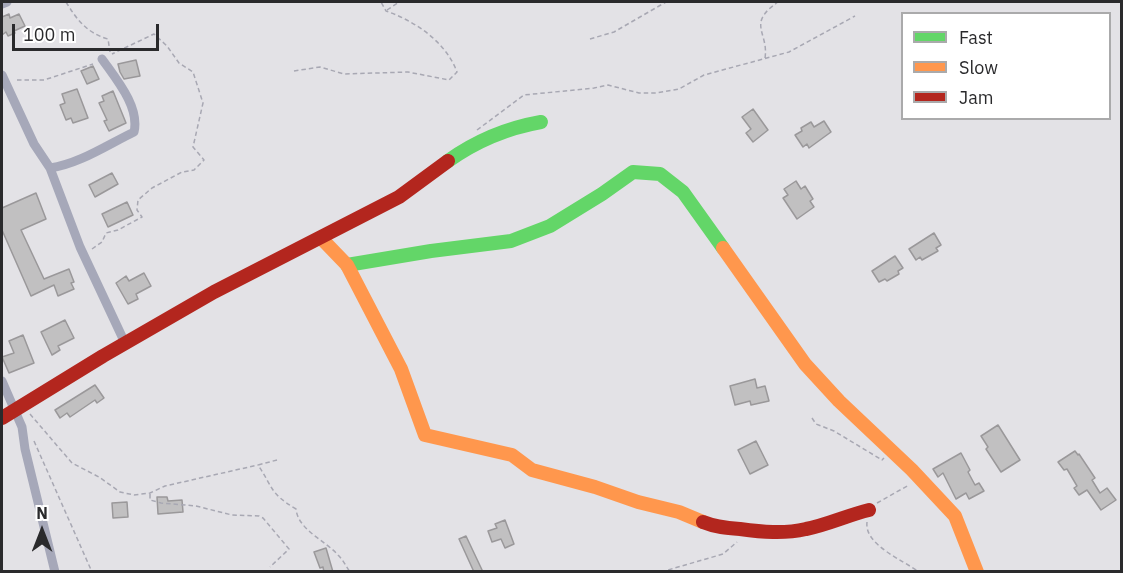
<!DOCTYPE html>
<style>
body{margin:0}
#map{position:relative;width:1123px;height:573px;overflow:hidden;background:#e3e2e6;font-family:"IBM Plex Sans",sans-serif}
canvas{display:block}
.frame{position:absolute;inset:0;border:3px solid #2a2a2c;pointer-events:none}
.legend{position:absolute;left:901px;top:12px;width:210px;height:108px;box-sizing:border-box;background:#fff;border:2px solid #aaaaab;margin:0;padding:8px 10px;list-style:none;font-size:18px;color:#2a2a2c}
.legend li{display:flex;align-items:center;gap:12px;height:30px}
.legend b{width:30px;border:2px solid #aaaaab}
.north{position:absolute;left:12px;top:501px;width:60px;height:60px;-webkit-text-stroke:4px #fff;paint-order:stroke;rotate:0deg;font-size:16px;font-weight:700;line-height:24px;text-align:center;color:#2a2a2c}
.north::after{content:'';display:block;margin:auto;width:21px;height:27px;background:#2a2a2c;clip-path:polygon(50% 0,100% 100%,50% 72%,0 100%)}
.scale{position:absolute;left:12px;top:24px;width:147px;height:27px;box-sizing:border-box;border:3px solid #2a2a2c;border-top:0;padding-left:8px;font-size:18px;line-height:21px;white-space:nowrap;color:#2a2a2c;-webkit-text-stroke:4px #fff;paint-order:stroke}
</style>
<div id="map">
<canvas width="1123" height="573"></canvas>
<div class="frame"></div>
<ul class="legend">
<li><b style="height:8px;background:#63d668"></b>Fast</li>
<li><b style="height:8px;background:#ff974d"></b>Slow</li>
<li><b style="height:8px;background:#b3261e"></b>Jam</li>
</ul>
<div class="north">N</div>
<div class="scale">100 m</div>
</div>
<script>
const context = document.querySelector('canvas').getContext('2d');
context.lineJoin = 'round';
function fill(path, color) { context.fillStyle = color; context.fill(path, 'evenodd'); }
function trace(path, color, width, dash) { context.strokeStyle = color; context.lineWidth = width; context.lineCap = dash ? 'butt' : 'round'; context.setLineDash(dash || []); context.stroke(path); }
const building = new Path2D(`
 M9,14L10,18L19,14L25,26L14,31L15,33L8,36L6,32L2,35V17Z
 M136,60L140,76L124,79L120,72L118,64Z
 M93,66L99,79L87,84L81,71Z
 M77,89L88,118L73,123L71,118L66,120L60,105L65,103L62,94Z
 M113,91L126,123L109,131L104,121L107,120L99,103L104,101L102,96Z
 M753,109L768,130L753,142L746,133L751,129L742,117Z
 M824,121L831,132L809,148L807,144L803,147L795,135L802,131L801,128L811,122L814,127Z
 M112,173L118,184L95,197L89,185Z
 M796,181L801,189L805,186L813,199L810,201L814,207L797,219L783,198L788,195L784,189Z
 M36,193L46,219L21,230L44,279L69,269L74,282L71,283L74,289L58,296L54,285L31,296L2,230V208Z
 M127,202L133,215L108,227L102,214Z
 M934,233L941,245L936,248L938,251L922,260L920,257L916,260L909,249Z
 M895,256L903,268L898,271L899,274L887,281L885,279L879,282L872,271Z
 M144,273L151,286L136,294L138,299L128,304L116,283L126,276L129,281Z
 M65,320L74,338L58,346L60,350L52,355L41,332Z
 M23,335L34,363L9,373L2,357L14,353L9,341Z
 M755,379L757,388L765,386L769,401L751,405L750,401L735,405L730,386Z
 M95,385L104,398L97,403L95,400L70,417L67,413L60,418L55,410Z
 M998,425L1020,460L1001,472L986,449L988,447L981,436Z
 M756,441L768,465L750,474L738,450Z
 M1075,451L1078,455L1079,454L1095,478L1092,480L1100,493L1107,488L1116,500L1101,510L1087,490L1079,495L1074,488L1077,486L1067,469L1064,470L1058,462Z
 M961,453L970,470L968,472L975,485L979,483L984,491L969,499L966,493L956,499L943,473L938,477L933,469Z
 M157,497H167L168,501L182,500L183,512L158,514Z
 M127,502L128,517L113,518L112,503Z
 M505,520L514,544L505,548L501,539L492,542L488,531L497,528L495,524Z
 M466,536L483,572H474L459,539Z
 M326,548L333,572H324L323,567L320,568L314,552Z`);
const path = new Path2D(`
 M66,2C77,20 87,33 108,39L110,52
 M387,10L399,2
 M590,39L614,32L666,2
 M765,58C769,32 746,24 778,2
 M294,71L320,67L344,74L408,72L449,80L457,72C446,42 415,21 386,11L381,2
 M17,80H44L93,64
 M477,130L524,95L594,88L608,85L639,93H656L679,89L704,75L789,52L855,16
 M92,249L102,242L106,233L118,230L142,217L137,210L138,200L152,188L182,172L194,170L204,160L193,147L203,103L193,72L179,63L167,46L154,34L112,54
 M30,414L72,463L99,477L120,492L134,495L150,493L165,486L258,465
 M812,418L816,424L834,431L882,460L884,458
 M34,441L92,572
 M277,460L258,465C273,487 269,493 296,509C298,530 326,541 338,555C343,560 346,566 350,572
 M150,494V500L161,503L196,506L232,515L259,516L263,518L289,549L270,567
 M877,503L909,485
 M867,522C864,545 903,560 919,572
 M661,572L723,554L737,542`);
const street = new Path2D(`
 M2,4L7,2
 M2,75L34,144L50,168L80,247L125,343
 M50,168C79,164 107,145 134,132C140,107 116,79 102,59
 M2,381L22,427L25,449L55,572`);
const fast = new Path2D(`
 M448,161C476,141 507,128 541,122
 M347,265L431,251L511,241L550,226L602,194L633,172L660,174L683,192L723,248`);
const slow = new Path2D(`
 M321,238L347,265L401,369L425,435L512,455L532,470L595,487L638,502L679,512L703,522
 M723,248L805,364L839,401L912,470L955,516L977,572`);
const jam = new Path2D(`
 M2,418L103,356L214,292L399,197L448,161
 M703,522C715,527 727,528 740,529C762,532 784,534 806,529C827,525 848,515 869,510`);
fill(building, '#c1c0c1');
trace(building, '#9a989a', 1.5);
trace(path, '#a8a8b3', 1.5, [4.5, 3]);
trace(street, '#a6a8b9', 9);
trace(fast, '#63d668', 14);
trace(slow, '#ff974d', 14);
trace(jam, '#b3261e', 14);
</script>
